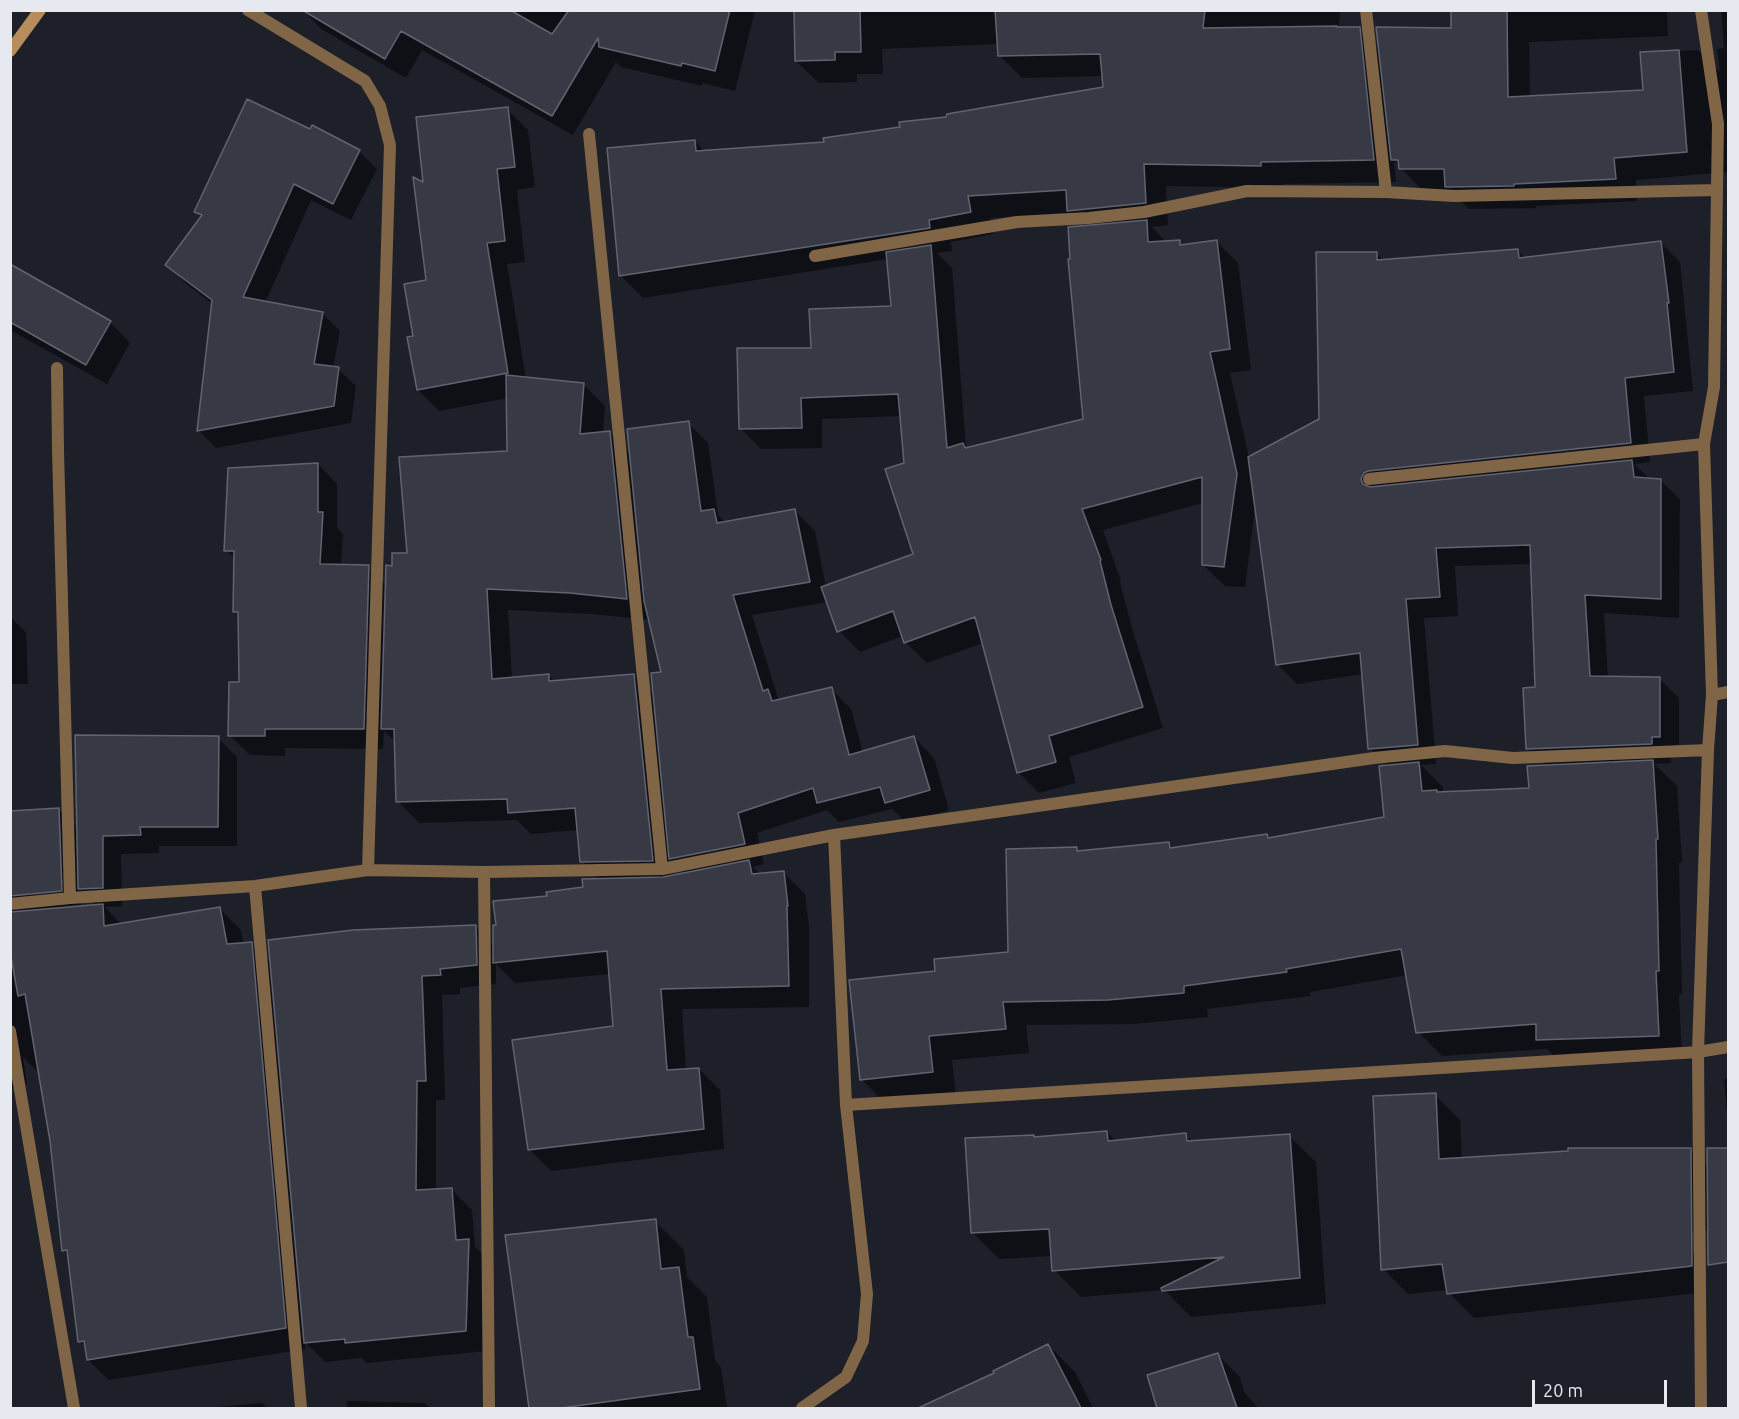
<!DOCTYPE html>
<style>
body{margin:0}
#map{position:relative;width:1739px;height:1419px;overflow:hidden;background:#1d1f29;font-family:Ubuntu,sans-serif}
canvas{display:block}
.frame{position:absolute;inset:0;border:12px solid #e7e9f0;pointer-events:none}
.scale{position:absolute;left:1532px;top:1380px;width:135px;height:27px;box-sizing:border-box;border:3px solid #e7e9f0;border-top:0;padding-left:8px;font-size:18px;line-height:21px;white-space:nowrap;color:#e7e9f0;-webkit-text-stroke:4px #1d1f29;paint-order:stroke}
</style>
<div id="map">
<canvas width="1739" height="1419"></canvas>
<div class="frame"></div>
<div class="scale">20 m</div>
</div>
<script>
const context = document.querySelector('canvas').getContext('2d');
context.lineJoin = 'round';
function fill(path, color) { context.fillStyle = color; context.fill(path, 'evenodd'); }
function trace(path, color, width, dash) { context.strokeStyle = color; context.lineWidth = width; context.lineCap = dash ? 'butt' : 'round'; context.setLineDash(dash || []); context.stroke(path); }
const shadow = new Path2D(`
 M303,10H755L735,91L702,83V86L621,67L616,62L573,135L422,50L406,78L321,29Z
 M795,10H1340L1339,28L1359,29L1380,50L1453,29L1452,10H1667L1668,36L1529,42L1530,98L1645,91L1642,53L1698,50L1720,72L1717,49L1724,48L1721,10H1728V172L1636,180L1637,201L1536,206V208L1469,209L1450,191H1423L1394,161L1396,182L1283,184V188L1166,186L1168,225L1152,227L1167,243L1179,242L1183,246L1217,242L1238,263L1251,370L1230,373L1249,458L1321,420L1376,253L1384,261L1518,251L1526,259L1660,242L1680,262L1693,391L1644,396L1650,462L1634,464L1650,479L1660,480L1680,499L1679,618L1604,613L1608,678L1660,679L1679,698V756L1670,755L1671,763L1654,764L1677,786L1682,862L1679,863L1682,994L1679,995L1682,1059L1562,1064L1547,1049L1442,1056L1418,1032L1408,975L1310,992V996L1207,1009L1208,1017L1133,1024L1026,1025L1029,1053L952,1060L956,1096L885,1103L861,1079L937,972L1009,953L1077,849L1080,852L1169,843L1174,848L1267,836L1270,839L1385,819L1388,766L1370,748L1363,674L1297,684L1277,664L1255,509L1245,587L1225,586L1203,565V503L1103,530L1121,581L1120,582L1132,628L1163,728L1069,757L1076,783L1039,793L1018,772L983,643L927,663L905,642L903,636L860,652L839,631L828,602L752,615L779,701L831,689L851,709L863,753L914,737L934,758L949,810L907,823L892,809L839,822L827,810L757,833L764,864L753,867L761,875L784,873L805,894L809,927V1007L682,1009L686,1070L699,1069L720,1090L724,1149L551,1171L530,1150L513,1041L615,1027L610,974L515,983L496,964V984L460,988V994L442,995L445,1100H436V1191L452,1190L472,1210L475,1247L489,1260L486,1351L366,1363L362,1358L325,1362L305,1342L306,1349L109,1380L88,1360L87,1348L80,1341L70,1257L63,1250L52,1141L40,1074L23,1057L27,1085L10,1089V812L59,810L78,829L218,738L237,757V846H159V853L121,854L122,906L105,907L122,925L220,909L241,930L243,944L251,943L272,964L476,927L494,946L548,898L585,888L600,880L582,861L579,830L531,834L517,820L419,823L398,801L396,742L384,731L383,749L285,748V756L250,755L230,736L240,683V617L234,612L236,560L226,550L318,464L337,484V528L343,534L341,566L368,567L386,585L394,567L408,555L508,452V398L439,411L418,390L415,337L427,281L424,184L507,109L528,130L535,187L517,190L525,262L507,264L526,379L584,385L605,406L603,433L610,432L630,453L688,423L708,443L718,515L726,523L795,511L815,531L826,587L915,555L901,416L822,419V448L761,449L740,428L812,349L892,307L888,259L643,298L620,275L695,141L705,152L826,143L1105,89L1103,76L1022,78L999,55V44L882,49L883,74H857V82L819,83L796,61ZM1071,213L1086,227L1084,421L968,449L966,447L952,268L937,253L952,251L951,242L993,234L990,218ZM1532,564L1537,689L1528,749L1546,766L1530,789L1443,793V787L1421,765L1436,764L1424,618L1458,616L1455,566ZM508,610L592,614L650,620L663,674L655,697L634,676L555,682L548,675L512,678ZM671,859L686,874L673,877ZM81,890L97,906L81,907Z
 M312,127L359,151L377,169L351,220L311,200L265,303L323,314L340,331L333,368L338,369L356,386L351,423L216,448L199,431L213,304L185,283L167,265L202,218L195,211L310,131Z
 M10,266L110,322L130,343L107,384L10,330Z
 M10,617L26,632L28,684H10Z
 M1728,1078V1125L1724,1079Z
 M1435,1095L1460,1120L1462,1159L1690,1150L1709,1168V1150H1728V1223L1715,1210V1230L1691,1232L1698,1293L1474,1318L1449,1293L1448,1290L1408,1294L1383,1269Z
 M1107,1132L1117,1142L1186,1135L1192,1142L1289,1136L1316,1162L1326,1304L1191,1317L1164,1290L1081,1297L1054,1270L1053,1256L999,1259L972,1232L1033,1136L1035,1138Z
 M655,1221L684,1250L687,1277L707,1297L715,1361L721,1367L727,1408H531L506,1237Z
 M1048,1345L1075,1372L1093,1408H921L996,1373Z
 M1218,1355L1239,1376L1245,1393L1258,1408H1155L1158,1407Z
 M347,1401L425,1403L430,1408H347Z
 M262,1403L267,1408H215V1407Z`);
const building = new Path2D(`
 M302,10H510L552,34L569,10H730L715,71L682,63L681,66L599,47L598,38L552,116L401,31L385,59Z
 M794,10H860L861,52H835V60L795,61Z
 M995,10H1205L1203,28L1337,26V27H1360L1374,160L1261,162V166L1144,164L1146,203L1067,211L1066,190L968,196L971,212L929,220L930,228L619,276L607,148L695,140L696,151L824,142L823,138L900,127L899,122L946,117L947,114L1103,87L1100,54L998,56Z
 M1451,10H1507L1508,97L1643,90L1640,52L1679,50L1687,152L1614,158L1616,179L1514,184V186L1445,187L1444,169H1399L1398,160H1391L1376,27L1451,28Z
 M247,99L310,129L312,125L360,150L333,204L294,184L243,297L323,312L314,364L339,367L334,406L197,431L212,300L165,265L202,215L194,212Z
 M508,107L515,167L497,169L505,241L487,243L508,373L417,390L407,337L413,336L404,284L426,280L413,177L423,182L416,117Z
 M1147,220L1148,242L1180,240V245L1217,240L1230,349L1210,352L1237,474L1224,567L1202,565V477L1082,509L1101,560L1100,561L1111,605L1143,707L1049,736L1056,762L1017,773L975,617L904,643L893,611L837,632L821,587L913,554L885,469L904,463L898,394L801,398L802,428L739,429L737,348H811L809,309L891,306L886,252L931,245L947,448L963,443L965,448L1083,419L1068,259H1070L1068,227Z
 M1661,241L1669,303H1667L1674,372L1625,378L1631,443L1368,471L1364,473L1361,479L1363,484L1370,487L1632,460L1634,477L1661,479V599L1585,595L1590,676L1660,677V737H1652V744L1526,749L1523,688L1535,687L1530,545L1436,548L1440,597L1406,599L1418,745L1368,749L1360,653L1276,665L1248,457L1319,419L1316,252H1377V260L1518,249L1519,258Z
 M10,264L111,321L86,365L10,322Z
 M506,375L584,383L580,434L610,431L627,599L570,593L487,589L492,679L549,674V681L634,674L653,861L580,862L575,808L508,813L507,799L396,802L394,729H381L386,565L392,566V553H407L399,457L507,451Z
 M689,421L701,511L714,509L717,523L795,509L810,582L733,595L763,691L768,689L772,701L832,687L849,755L914,736L930,790L885,803L880,787L817,803L813,788L738,813L745,844L669,859L651,673L661,672L644,601L627,429Z
 M318,463V512H323L320,564L369,565L364,729H265V736H228L229,682H239L238,612H233L234,551H224L228,468Z
 M75,735L219,736L218,827H140L141,835L103,836V888L78,889Z
 M1653,760L1658,839H1656L1659,971H1656L1659,1036L1536,1040V1024L1416,1033L1401,949L1286,969L1287,972L1184,986V993L1108,1000L1003,1002L1006,1029L929,1036L933,1072L860,1080L849,980L935,971L934,959L1008,952L1006,849L1077,847V851L1169,842L1170,848L1267,834L1268,838L1384,817L1379,766L1419,762L1422,791L1437,790V792L1529,788L1527,766Z
 M59,808L62,891L10,896V811Z
 M749,860L752,874L784,871L788,906H787L789,986L661,989L667,1070L699,1068L704,1129L528,1150L512,1040L613,1026L607,951L493,963V925H496L493,901L547,896L546,892L583,887L582,879L663,877Z
 M103,904L104,926L220,907L227,944L252,942L286,1328L87,1360L84,1341L78,1342L67,1250L62,1251L50,1141L25,994L18,996L10,951V912Z
 M476,925L477,965L440,969L441,975L422,976L426,1081H417L416,1190L452,1188L456,1240L469,1239L466,1331L345,1343V1339L304,1343L268,940L353,930Z
 M1436,1093L1439,1159L1568,1151V1148H1691L1692,1266L1447,1294L1442,1264L1381,1270L1373,1096Z
 M1107,1131L1108,1141L1186,1133L1187,1141L1290,1134L1300,1278L1162,1291L1161,1288L1224,1257L1052,1271L1049,1229L971,1233L965,1138L1034,1135V1137Z
 M1707,1148H1728V1262L1708,1265Z
 M656,1219L661,1269L679,1267L688,1337H693L700,1389L561,1408H529L505,1235Z
 M1048,1344L1081,1408H918L994,1373L993,1371Z
 M1218,1353L1237,1408H1157L1147,1375Z`);
const street = new Path2D(`
 M248,10L365,81L380,106L390,145L368,870
 M1701,10L1718,124L1714,387L1704,444L1712,695L1708,750L1698,1052L1701,1408
 M589,134L662,869
 M1386,192L1454,196L1717,190
 M815,256L1017,222L1089,218L1144,212L1247,191L1386,192L1366,10
 M57,368L58,450L70,898
 M1369,479L1704,444
 M1712,695L1728,692
 M484,872L489,1408
 M255,886L301,1408
 M10,904L70,898L255,886L368,870L484,872L662,869L834,835L1374,758L1445,751L1513,758L1708,750
 M10,1031L74,1408
 M846,1105L1698,1052L1728,1047
 M802,1408L846,1377L863,1341L867,1294L846,1105L834,835`);
const secondary = new Path2D(`
 M10,51L40,10`);
fill(shadow, '#0007');
fill(building, '#373a45');
trace(building, '#616470', 1.5);
trace(street, '#806647', 12);
trace(secondary, '#b78e5b', 12);
</script>
